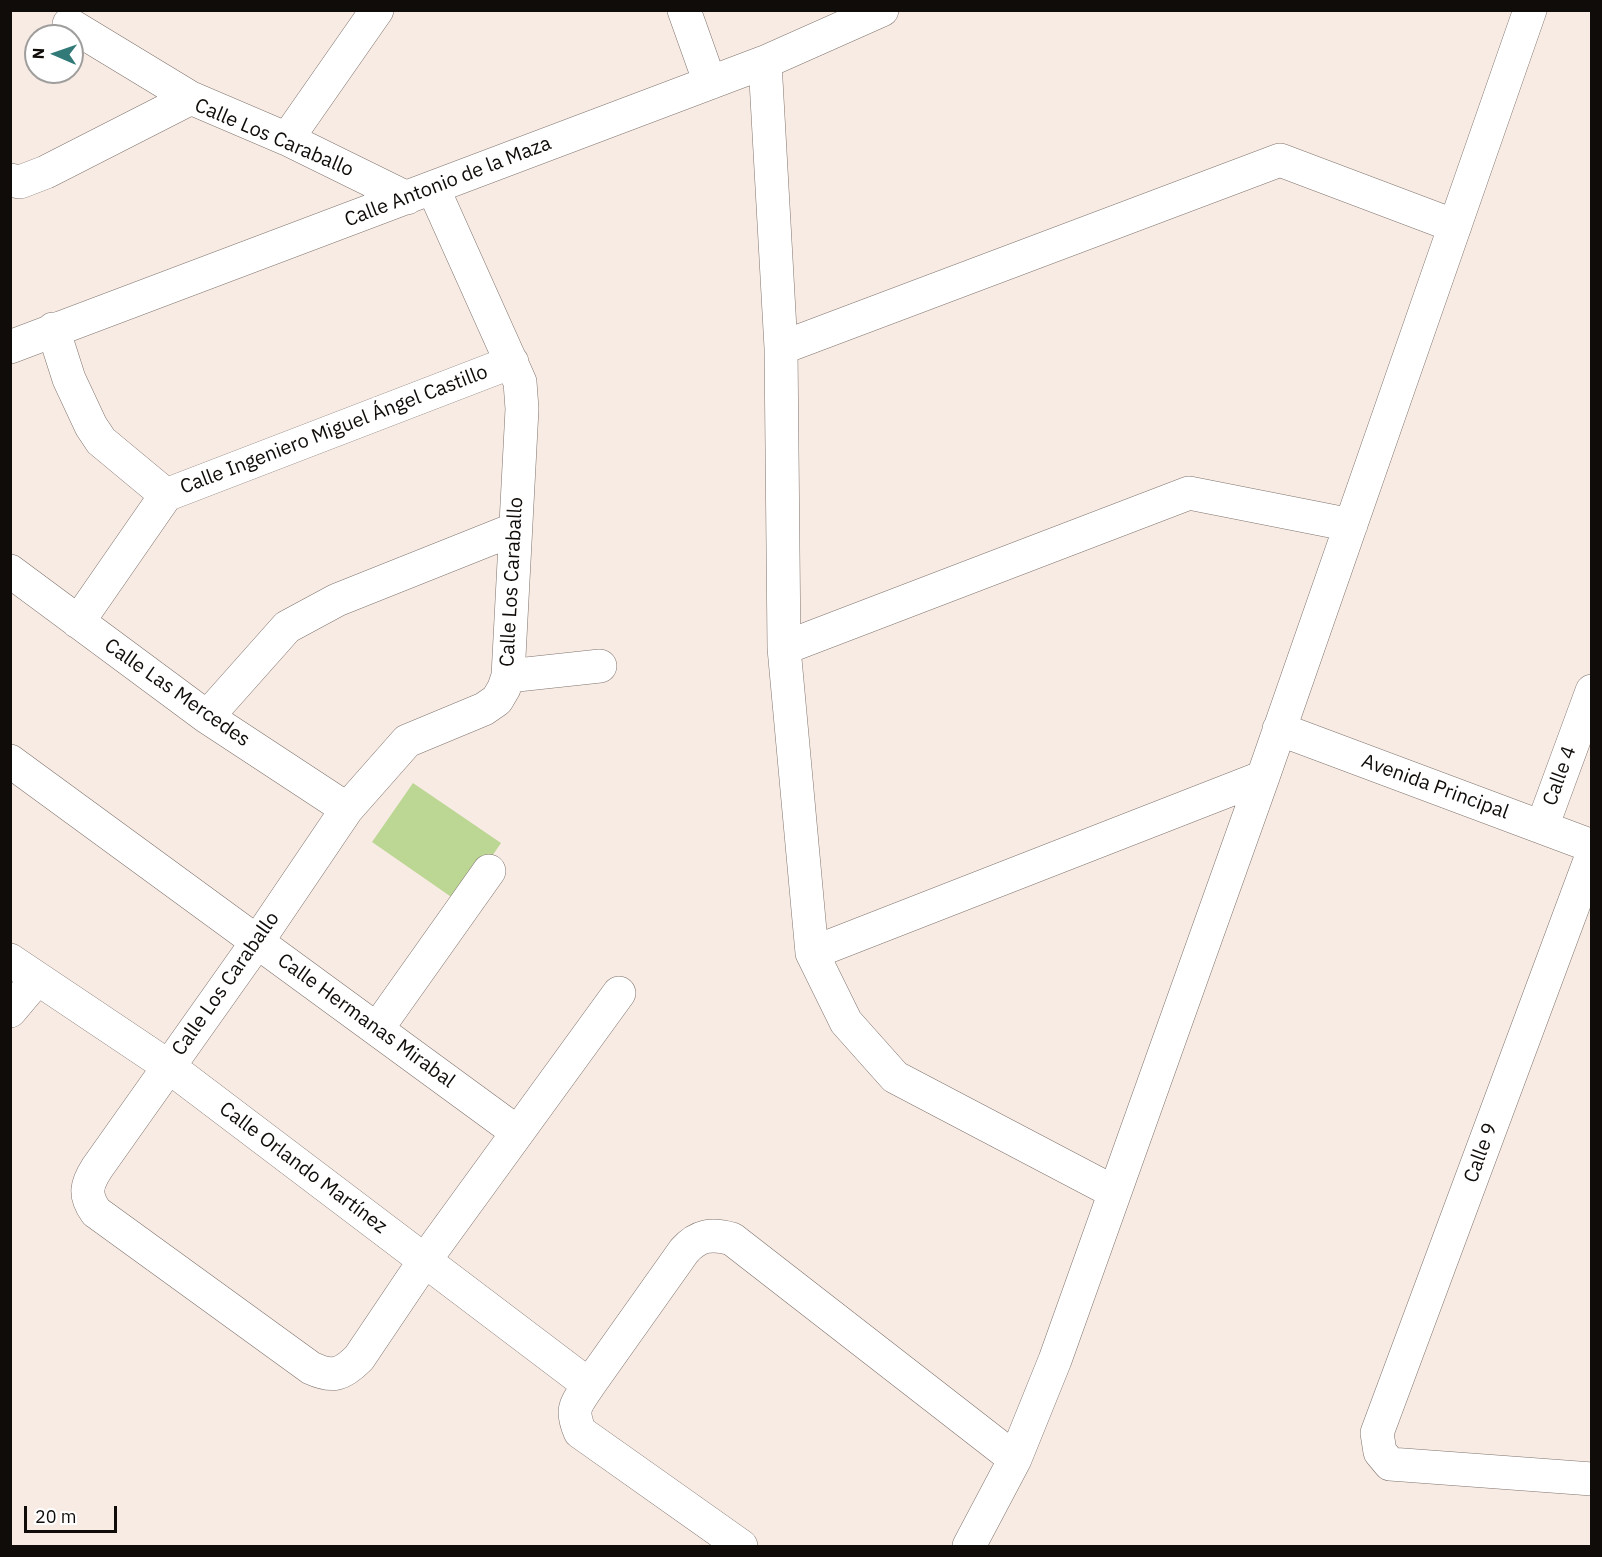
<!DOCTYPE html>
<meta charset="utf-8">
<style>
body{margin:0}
#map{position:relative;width:1602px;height:1557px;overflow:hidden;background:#f8ebe4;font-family:"IBM Plex Sans",sans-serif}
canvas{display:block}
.frame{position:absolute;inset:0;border:12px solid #100c09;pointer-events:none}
.north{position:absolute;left:24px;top:24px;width:60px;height:60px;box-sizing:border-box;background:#fff;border:2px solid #9f9e9d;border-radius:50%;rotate:272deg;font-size:16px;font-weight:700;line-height:24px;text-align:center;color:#100c09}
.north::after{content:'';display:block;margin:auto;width:21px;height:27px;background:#317a78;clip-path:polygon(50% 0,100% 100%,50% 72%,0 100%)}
.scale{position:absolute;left:24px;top:1506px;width:93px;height:27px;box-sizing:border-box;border:3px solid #100c09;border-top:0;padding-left:8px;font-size:18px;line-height:21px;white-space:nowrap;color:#100c09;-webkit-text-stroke:4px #fff;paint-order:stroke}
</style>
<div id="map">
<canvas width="1602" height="1557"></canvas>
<div class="frame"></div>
<div class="north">N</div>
<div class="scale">20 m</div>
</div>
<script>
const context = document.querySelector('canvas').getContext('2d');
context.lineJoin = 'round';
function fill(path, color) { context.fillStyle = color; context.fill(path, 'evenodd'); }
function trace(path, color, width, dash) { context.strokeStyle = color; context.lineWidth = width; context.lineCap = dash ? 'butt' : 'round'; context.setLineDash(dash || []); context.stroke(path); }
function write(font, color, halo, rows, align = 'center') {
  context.font = font + ' "IBM Plex Sans",sans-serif'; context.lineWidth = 6; context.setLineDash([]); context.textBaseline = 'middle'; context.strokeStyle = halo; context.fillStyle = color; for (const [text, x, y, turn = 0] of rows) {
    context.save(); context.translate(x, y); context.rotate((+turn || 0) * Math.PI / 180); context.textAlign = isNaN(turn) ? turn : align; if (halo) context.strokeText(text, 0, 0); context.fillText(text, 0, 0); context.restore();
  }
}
const green = new Path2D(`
 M413,783L501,843L460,903L372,842Z`);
const minor = new Path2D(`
 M684,10L710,83
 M69,24L191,98
 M765,62L781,348L784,648L812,953L846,1022L895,1077L1114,1192
 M287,139L377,10
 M10,180L20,182L46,172L191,98L287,139L407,198
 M433,188L520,382L522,409L508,676L504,688L497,700L484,709L407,741L347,809L257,942L97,1168C86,1185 84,1195 96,1212L311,1368C333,1378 342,1375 359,1358L425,1260L619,993
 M53,329L69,379L91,426L101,441L166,495
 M10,347L765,62L882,10
 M781,348L1280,160L1455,226
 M10,571L207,717L347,809
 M78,622L166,495L512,362
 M784,648L1189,493L1351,525
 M508,676L600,666
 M207,717L287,627L337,600L515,529
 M1279,729L1592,846
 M10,761L517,1132
 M1542,827L1592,691
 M1592,855L1377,1433L1380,1452L1390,1464L1592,1479
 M812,953L1263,777
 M10,960L168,1066L589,1385
 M10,1011L37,979
 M377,1029L489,871
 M741,1546L580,1432C570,1408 576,1405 589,1385L684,1251C698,1235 712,1233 732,1239L1015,1459
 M969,1546L1015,1459L1055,1360L1263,777L1530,10`);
const streetNames = [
 ["Calle Los Caraballo",274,138,23],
 ["Calle Antonio de la Maza",448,182,-21],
 ["Calle Ingeniero Miguel Ángel Castillo",334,430,-21],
 ["Calle Los Caraballo",512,582,-87],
 ["Calle Las Mercedes",177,693,35],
 ["Calle 4",1560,776,-70],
 ["Avenida Principal",1435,787,20],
 ["Calle Los Caraballo",226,984,-55],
 ["Calle Hermanas Mirabal",366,1021,36],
 ["Calle 9",1481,1153,-70],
 ["Calle Orlando Martínez",303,1168,37]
];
fill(green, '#bcd694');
trace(minor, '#7f736d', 34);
trace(minor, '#fff', 33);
write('20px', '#100c09', '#fff', streetNames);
</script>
